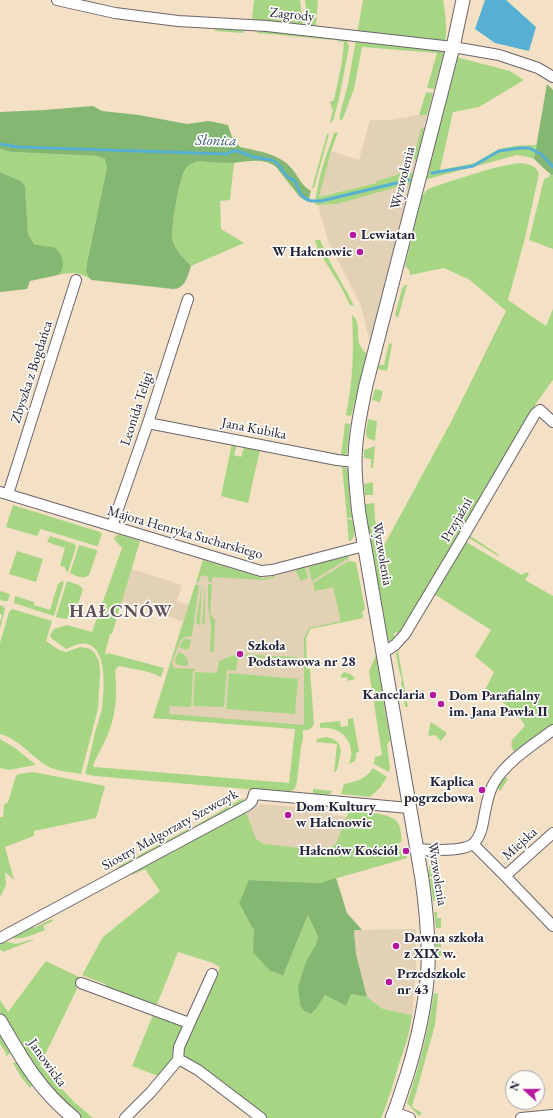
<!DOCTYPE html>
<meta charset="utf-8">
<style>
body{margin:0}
#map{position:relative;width:553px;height:1118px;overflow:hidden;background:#f4e0c4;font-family:"EB Garamond",serif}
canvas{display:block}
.north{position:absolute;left:505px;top:1070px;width:40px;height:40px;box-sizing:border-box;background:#fdfcf7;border:1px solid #a5a5ac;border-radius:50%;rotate:291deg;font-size:11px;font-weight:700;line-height:16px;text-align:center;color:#22223b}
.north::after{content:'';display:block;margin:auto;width:14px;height:18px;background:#b5179e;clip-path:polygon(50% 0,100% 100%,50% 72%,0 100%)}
</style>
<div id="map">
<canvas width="553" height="1118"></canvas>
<div class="north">N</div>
</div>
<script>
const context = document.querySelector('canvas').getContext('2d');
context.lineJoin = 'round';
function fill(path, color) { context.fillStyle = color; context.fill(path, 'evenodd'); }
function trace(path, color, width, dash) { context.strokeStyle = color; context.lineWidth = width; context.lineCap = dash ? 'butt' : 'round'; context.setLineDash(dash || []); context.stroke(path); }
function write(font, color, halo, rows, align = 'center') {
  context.font = font + ' "EB Garamond",serif'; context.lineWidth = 3.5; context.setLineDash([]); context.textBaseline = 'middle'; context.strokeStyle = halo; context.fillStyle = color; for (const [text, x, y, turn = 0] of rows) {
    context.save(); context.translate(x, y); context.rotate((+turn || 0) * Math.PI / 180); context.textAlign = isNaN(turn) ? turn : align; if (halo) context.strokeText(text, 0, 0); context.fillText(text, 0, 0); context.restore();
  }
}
const built = new Path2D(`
 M419,115H427L412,176L395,178L319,197L331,151L359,160L370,120H388Z
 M410,185L370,343L361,306L328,241L318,205L337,204L401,186Z
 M348,555L363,618L310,629L306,639L309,730L153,718L183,621L121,602L132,569L182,585L177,601L189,605L203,560L263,578L275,576Z
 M260,804L310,808L311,806L320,807V809L332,810V815L380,820L394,862L336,878L180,847Z
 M416,929V966L412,1015L383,1009L367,997L356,954L354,930Z`);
const green = new Path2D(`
 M254,0H300L303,25L254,20L252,18Z
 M305,0H318L316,26H310L308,24Z
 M363,0H443C445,10 446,21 446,31C446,51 439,70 434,89L427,88L437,53L362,47L354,89L342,121L339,118L348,84Z
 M218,28L244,29L243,33L214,31Z
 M259,30L332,38L333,40L257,33Z
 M339,39C346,39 348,40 349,47L339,99L333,121L330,123L333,109H332L330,102L334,100L342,62L344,42L337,41Z
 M456,57L510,71L524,80L479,107L453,112L440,170L475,163L499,149L515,146L536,145L534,159L528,157L517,155L428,179L426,178Z
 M426,92L433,93L427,115H419Z
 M425,128L416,161L413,159L421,129Z
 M338,132L331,151L319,197L376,183L377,181L402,173H413L410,185L401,186L337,204L315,205C317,180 326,156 334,133Z
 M327,134H329L314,188H312Z
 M0,149L11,152L98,156L106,159L107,167L87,263L86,271L89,278C77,272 71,272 58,275L62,269L55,248L40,246L34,244L28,234L25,186L21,181L0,172Z
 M198,161L234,163L230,200L220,201L221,229L244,243L191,266C183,257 177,253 173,241C170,230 179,180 185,170C188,165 192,163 198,161Z
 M520,163C528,164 536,165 539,174L525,238L508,300L546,326L553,309V380L537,402L482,499L403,631L394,633L395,639L393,642H390L388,639L366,515L365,504L374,503L375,519L381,551L451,422L506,311L470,280L444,268L410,275L409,270L405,266L421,198L426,191L430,188C459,179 490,167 520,163Z
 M550,173L553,175V249L529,240L544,179L549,177Z
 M315,240H320L331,264L349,296L354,306L350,305L341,287L318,250Z
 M405,285H407L398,318L395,315L402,289Z
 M352,315C360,320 357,334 359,343C360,347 363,350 367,354L351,416L346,415C353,382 354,349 352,315Z
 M389,343L392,344L387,371L378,369L379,365H384Z
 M375,389L383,391L380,402L372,400Z
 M368,419L377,421L375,441L367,438L366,432Z
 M345,423L350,424L347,454C343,457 340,458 336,454L341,455Z
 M232,444L237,445L234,455L241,457L244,447L260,450L248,503L221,496Z
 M375,446L373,468H371V459L364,458V450Z
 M342,466L347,468L348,470L350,502L352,518H347Z
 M373,482V495H365L364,484Z
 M13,505L100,532L102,534L98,545L96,546L41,529L40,530L37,536L6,527Z
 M347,519L352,520C354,528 357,537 349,542Z
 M118,534L140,541L112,634H110L105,654L106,655L108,653L164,668L161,677L149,672L119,666L115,670C116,682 117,695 115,707C113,728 102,747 93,765L94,767L289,783L295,729L153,718L195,585H199L192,636L185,637L180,641L172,662L174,668L196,669V670L193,671L191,707L170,706L169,714L304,725V638L309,628L341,621L333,587L315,591L313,583L349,561L356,562L365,609L362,612L363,618L310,629L306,639L307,669H310L314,725L309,730H303V739L301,746L297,782L295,788L292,791L281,792L95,776L85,774C89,760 92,746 95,732C98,724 100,716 102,708C104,691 108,649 87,644C79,642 73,647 66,649L51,638L50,635L54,629L67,625L92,632L122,548L115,540L114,538Z
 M469,535L499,555L498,556L469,538L468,537Z
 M50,536L75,544L76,547L68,572L66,571L65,567L60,566L65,548L47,542Z
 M465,542L468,543L520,574L522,575L527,572L529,574L525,580L553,596V726L516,752C511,750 511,745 512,740L525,726C517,710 499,700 485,690L494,672L475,656L491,630L434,594Z
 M79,545L97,550V552L89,575C84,580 76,576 70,573Z
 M17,551L43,559L36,582L9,574Z
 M348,555L349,558L312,581L308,567Z
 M203,560L263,578L275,576L274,578L263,580L212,577V582H209L208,577L205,575L200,577L199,582H196Z
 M305,567L308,578L301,581L295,570Z
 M62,581L64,582L54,616L14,603L15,596L34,602V605L50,610L58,584Z
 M67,581L79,585L83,589L74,616C67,620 63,619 56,617Z
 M202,584L200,625L197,624L196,622Z
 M205,584V623L202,625Z
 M208,584H212L210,614L215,620L214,652H211L210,650L211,627L208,606Z
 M0,591L10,594L8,601H4L0,600Z
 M0,605L3,606L5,609L0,629V622L2,615L0,614Z
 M12,609L52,621L46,641L59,650L66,652L80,647L88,648L94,652L99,661L100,672L98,709L81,774C71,772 55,771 47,766C31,756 19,739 0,734V643L9,612Z
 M185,639H189L191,640L189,648L186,650L179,647L181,643Z
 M399,647H400L398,651L408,707H405L401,682H402L401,675H400L396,654Z
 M179,652C185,654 190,659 187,666C176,666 171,663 179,652Z
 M237,654L297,657V660L238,656L236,671L227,670L224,707L193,706L195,672L217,673L219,661Z
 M376,655L390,740L387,745L390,769L389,772L374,764L375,757L382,755L369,671Z
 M344,672L352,675L355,679L348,681L347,677L341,678V675Z
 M229,673L298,679L295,714L226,709Z
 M353,718L359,752L356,753V756L355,761L349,764C350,760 352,755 351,751C350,735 335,726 320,728V723L339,721H340L341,727L348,726V719Z
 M431,722L447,733L441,741L435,735L431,736L428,735Z
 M326,737C341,740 343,748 339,761C338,766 338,770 334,773L337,744L316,742L317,739Z
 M0,739L15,748L35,764V765L9,770L0,768Z
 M373,768L387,777L380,788L370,797L341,794L344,784C357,781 365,780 373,768Z
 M33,772L105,786L96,818L34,831V836L5,847L14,880L5,872L6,885L0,897V817H3L4,805L8,802L16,776L19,774Z
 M504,776L508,779L500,791L497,787Z
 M313,789L332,791C328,798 321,796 314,795L313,794Z
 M241,799L245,800L246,801L197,828L193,827Z
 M245,810L256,839L264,844L326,851L336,844L349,811C360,812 392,812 398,823C401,828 401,836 402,841L399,843L402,856H407V858L320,883L250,880L239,903L254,931V952L269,970L283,976L308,915L318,937L316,944L306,961L299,988L300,1005L304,1011L311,1014L316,1009L325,995L346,1006L351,994L367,997L383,1009L412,1015C410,1033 404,1050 398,1067C393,1084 388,1102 381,1118H265L227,1088L185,1059L183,1056L182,1049L191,1026L210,984L216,977L220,967L213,963L178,952L156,1007L187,1019L206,979L207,981L189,1019L186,1021L107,989L105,984L82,975L103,937L160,891L145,869L132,875V873Z
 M190,828V832L123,868L117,867Z
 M434,860L436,876L429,877C429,870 428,863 434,860Z
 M436,878L438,891L434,892L436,900L433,901L430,879Z
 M434,912H437V918H441V928H436Z
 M52,919L53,921L43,926L45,930C34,934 23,940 11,938V937L32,926L34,928Z
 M441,935V957L436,956V936Z
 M33,939V940L3,952L2,950H0V943L4,941L16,944Z
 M46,961L81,978L76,988L77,989L40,1065L74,1102L93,1118H81L53,1093L23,1053L0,1012V1000L8,1012Z
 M434,993L438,994L435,1025L412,1107L422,1113L419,1116L407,1103C419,1066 428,1032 434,993Z
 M134,1008L183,1026L184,1028L172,1061L142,1095L158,1076L132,1066L153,1015Z
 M0,1035L11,1052L6,1057V1053L0,1044Z
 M16,1062L32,1085L30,1088L21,1077L13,1063Z`);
const forest = new Path2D(`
 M547,84L553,90V175C545,171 541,165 534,159Z
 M93,106L102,111L139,115L187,124L209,121L228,125L232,137L240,147C258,151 281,154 293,170C299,178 302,186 311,191L308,202L300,197L276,167C263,157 247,162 233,163C221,163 209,162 198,161C192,163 188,165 185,170C179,180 170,230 173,241C177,253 183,257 191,266C188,276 185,289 173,289L92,280L89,278L86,271L87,263L107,167L105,159L98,156L11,152L0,149V112L44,110Z
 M0,172L21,181L25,186L28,234L34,244C40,246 47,246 53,247C61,250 65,263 62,270C61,272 59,274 58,275L30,281L27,289L0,292Z
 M336,878L347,913L362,930H354L356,954L367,997L351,994L346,1006L325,995L316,1009L311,1014L304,1011L300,1005L298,988L306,961L316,944L318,937L308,915L283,976L269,970L253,952L254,931L239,903L249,880L320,883Z`);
const water = new Path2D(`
 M485,0H506L536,27L529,51L495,43L475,29Z`);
const stream = new Path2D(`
 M0,144L18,147L227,154L232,151H238L253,157L272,160L277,163L284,173L288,177L295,181L301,195L306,199L311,201H321L409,180
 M432,173L473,166L499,151L520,148H529L541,154L553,167`);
const minor = new Path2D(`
 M57,0L115,13L178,21L267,26L453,47L499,55L538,68L553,77
 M148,423L337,460L355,462
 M0,492L261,571L272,570L364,546
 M8,494L76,280
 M112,526L148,423L188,299
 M383,653L395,645L405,634L463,537L535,414L540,410L553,422
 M473,844L505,876L553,926
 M417,849C430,850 465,852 474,843C482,835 483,822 485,812C487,802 489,791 494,783C507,761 533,745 553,730
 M505,876L553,833
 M0,938L248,805L252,801L254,794L409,808
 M81,983L189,1023
 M178,1060L179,1047L212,974
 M394,1112L410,1118
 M125,1118L151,1092L178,1060L182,1061L198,1070L261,1118
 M521,1118L553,1115`);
const tertiary = new Path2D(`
 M0,1021C22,1059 39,1090 74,1118
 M392,1118C398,1104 402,1089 407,1075C418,1039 426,1004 428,967C429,937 426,908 422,879L359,514C357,497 355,479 355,462C355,436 361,410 366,385L453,47L463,0`);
const markers = [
 [353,235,4,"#b5179e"],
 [360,252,4,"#b5179e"],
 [240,654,4,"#b5179e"],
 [433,695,4,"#b5179e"],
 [441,704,4,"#b5179e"],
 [482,790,4,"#b5179e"],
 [288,815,4,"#b5179e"],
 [406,851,4,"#b5179e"],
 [396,946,4,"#b5179e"],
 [389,982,4,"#b5179e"]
];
const streetNames = [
 ["Zagrody",292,15,6],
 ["Wyzwolenia",403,178,-76],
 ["Zbyszka z Bogdańca",32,372,-72],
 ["Leonida Teligi",137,409,-72],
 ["Jana Kubika",254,429,11],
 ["Przyjaźni",457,520,-60],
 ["Majora Henryka Sucharskiego",185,533,16],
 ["Wyzwolenia",382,554,80],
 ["Siostry Małgorzaty Szewczyk",170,830,-29],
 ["Miejska",520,844,-42],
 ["Wyzwolenia",437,874,81],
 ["Janowicka",47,1063,54]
];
const poiNames = [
 ["Lewiatan",361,235],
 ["W Hałcnowie",352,252,"right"],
 ["Szkoła",248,646],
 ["Podstawowa nr 28",248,662],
 ["Kancelaria",425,695,"right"],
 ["Dom Parafialny",449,696],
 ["im. Jana Pawła II",449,712],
 ["Kaplica",474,782,"right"],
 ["pogrzebowa",474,798,"right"],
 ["Dom Kultury",296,807],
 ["w Hałcnowie",296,823],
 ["Hałcnów Kościół",398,851,"right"],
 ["Dawna szkoła",404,938],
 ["z XIX w.",404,954],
 ["Przedszkole",397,974],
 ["nr 43",397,990]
];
const waterNames = [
 ["Słonica",216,141,1]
];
const districtNames = [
 ["HAŁCNÓW",121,612]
];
fill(built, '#e3d1b5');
fill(green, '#a6d684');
fill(forest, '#84b772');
fill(water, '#55b0d3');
trace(stream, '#55b0d3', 3);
trace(minor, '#6c646b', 12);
trace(tertiary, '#6c646b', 15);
trace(minor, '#fff', 10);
trace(tertiary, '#fff', 13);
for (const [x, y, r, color] of markers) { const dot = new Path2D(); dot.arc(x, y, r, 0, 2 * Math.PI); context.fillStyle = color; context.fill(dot); trace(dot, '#fdfcf7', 1.5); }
write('14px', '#22223b', '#fdfcf7', streetNames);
write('bold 14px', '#22223b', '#fdfcf7', poiNames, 'left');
write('italic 15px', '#365b78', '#fdfcf7', waterNames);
context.letterSpacing = '1px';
write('bold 18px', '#615159', '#fdfcf7', districtNames);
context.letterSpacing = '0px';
</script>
